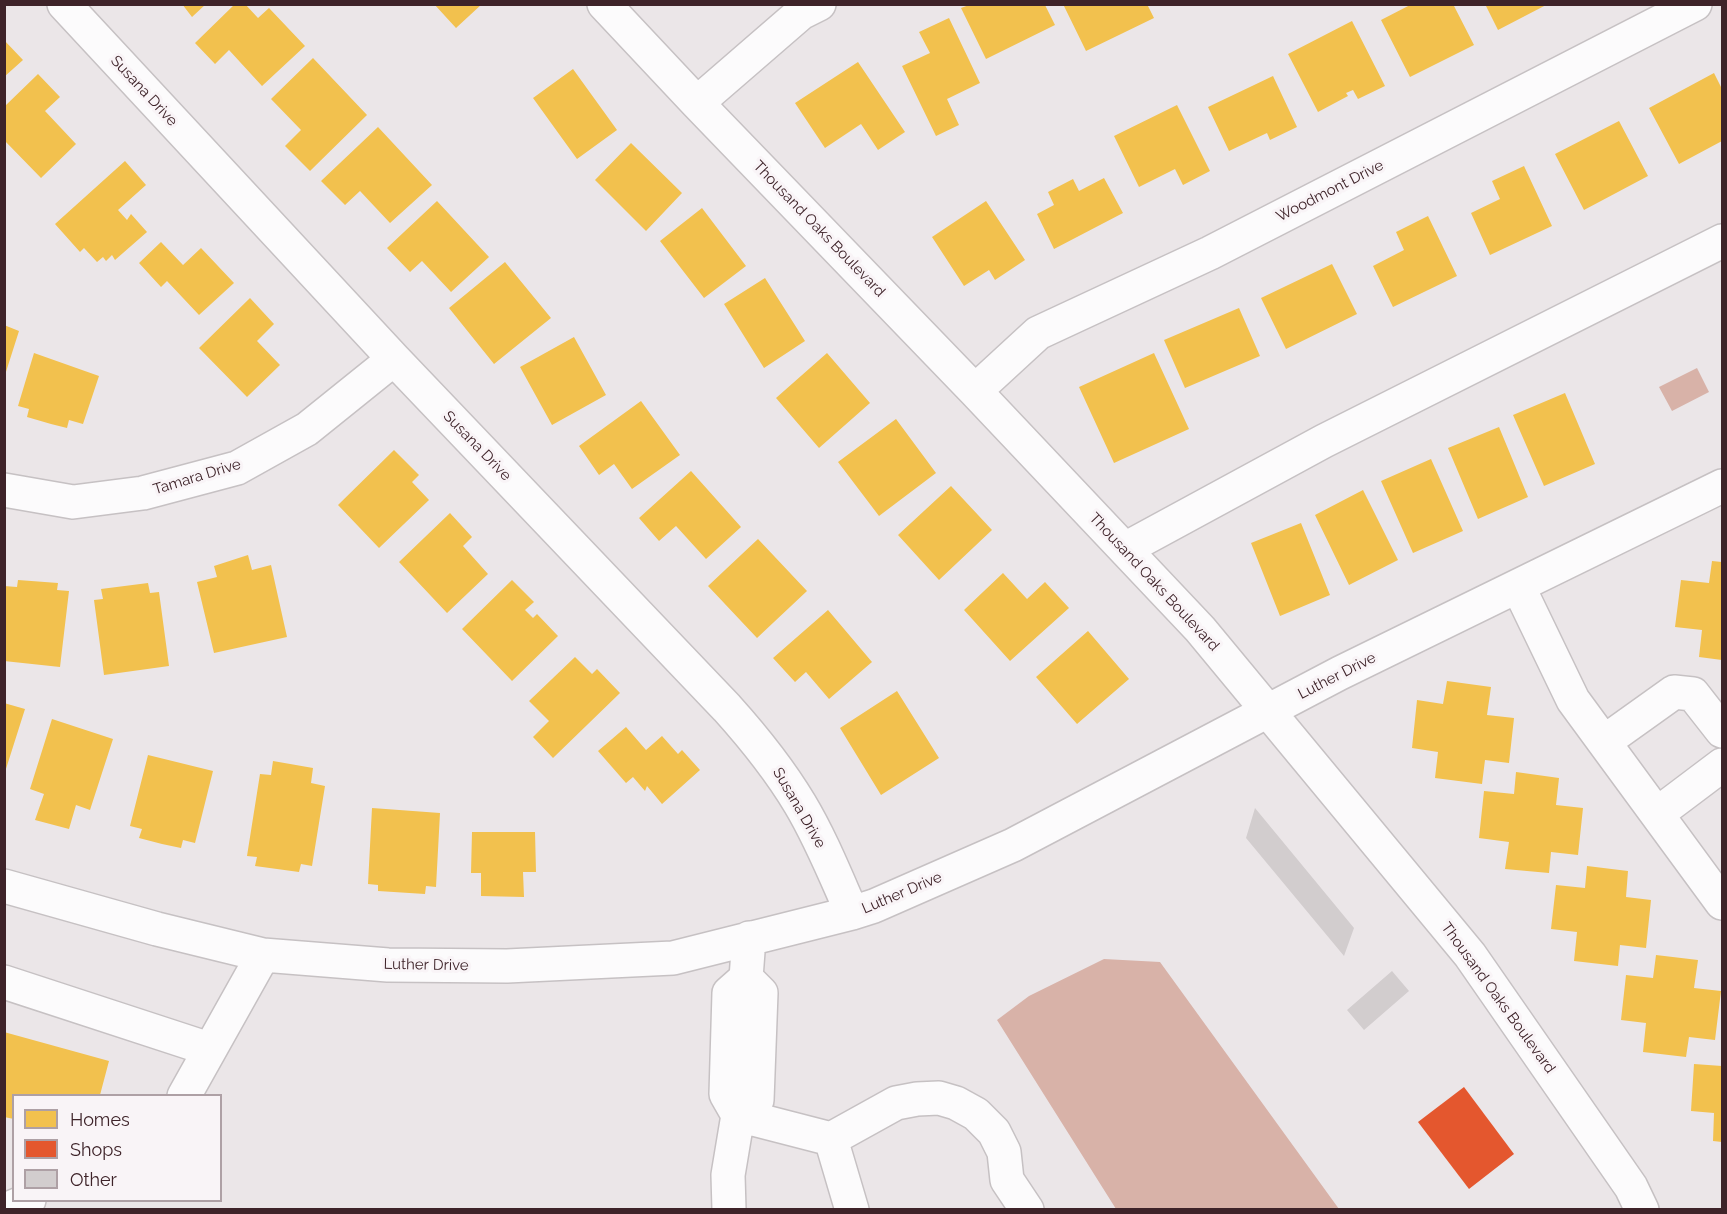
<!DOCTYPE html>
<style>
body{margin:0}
#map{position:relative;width:1727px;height:1214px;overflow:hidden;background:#ebe6e8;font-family:Raleway,sans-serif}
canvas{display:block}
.frame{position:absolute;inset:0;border:6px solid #3e2329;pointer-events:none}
.legend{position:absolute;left:12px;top:1094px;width:210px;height:108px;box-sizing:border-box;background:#f9f4f7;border:2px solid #aea0a5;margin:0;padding:8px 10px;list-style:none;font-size:18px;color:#3e2329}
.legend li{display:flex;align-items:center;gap:12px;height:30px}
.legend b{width:30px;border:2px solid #aea0a5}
</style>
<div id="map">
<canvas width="1727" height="1214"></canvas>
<div class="frame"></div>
<ul class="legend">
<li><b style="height:16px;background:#f2c14e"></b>Homes</li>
<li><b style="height:16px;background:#e4572e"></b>Shops</li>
<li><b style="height:16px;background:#d2cdce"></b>Other</li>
</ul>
</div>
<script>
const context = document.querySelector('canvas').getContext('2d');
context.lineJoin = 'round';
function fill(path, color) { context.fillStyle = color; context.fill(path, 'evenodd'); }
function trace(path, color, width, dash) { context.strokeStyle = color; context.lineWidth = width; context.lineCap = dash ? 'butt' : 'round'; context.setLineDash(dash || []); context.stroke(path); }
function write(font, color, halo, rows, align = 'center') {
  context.font = font + ' Raleway,sans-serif'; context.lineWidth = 6; context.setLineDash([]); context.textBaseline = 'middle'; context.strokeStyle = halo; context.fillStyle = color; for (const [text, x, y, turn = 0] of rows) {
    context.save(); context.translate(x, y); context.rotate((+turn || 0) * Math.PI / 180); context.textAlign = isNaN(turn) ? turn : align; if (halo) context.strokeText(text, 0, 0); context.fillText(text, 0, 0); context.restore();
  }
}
const water = new Path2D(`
 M1697,368L1709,392L1672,411L1659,387Z
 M1104,959L1160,962L1339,1209H1116L997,1020L1029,996Z`);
const homes = new Path2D(`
 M182,4H206L192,17Z
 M235,4H245L258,18L269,8L305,46L262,86L229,50L215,64L195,43Z
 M434,4H482L456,28Z
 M1063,4H1147L1154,18L1086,51Z
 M1412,4H1453L1474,45L1410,77L1381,20Z
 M1485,4H1548L1498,30Z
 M969,5H1045L1055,25L986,59L961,8Z
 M949,18L980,83L947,99L959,125L936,136L902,66L930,53L919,32Z
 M1352,21L1385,86L1358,99L1353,90L1346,93L1348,96L1318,112L1288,54Z
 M4,40L23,60L4,77Z
 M313,58L367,115L310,171L285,146L301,130L271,99Z
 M858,62L905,132L878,150L861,124L825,148L795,103Z
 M573,69L617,130L577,159L533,98Z
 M1714,73L1722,89V141L1679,164L1649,108Z
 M38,74L60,97L45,111L76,144L41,178L4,140V107Z
 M1273,76L1297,127L1270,140L1267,133L1229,151L1208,107Z
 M1177,105L1210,171L1183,185L1175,169L1139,187L1114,136Z
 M1619,121L1648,176L1584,210L1555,154Z
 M378,127L432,185L390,223L360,191L345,205L321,181Z
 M631,143L682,193L646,231L595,180Z
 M125,161L146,185L118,210L127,220L131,214L147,232L115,260L112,255L106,261L103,257L97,262L84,248L80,252L55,224Z
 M1524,166L1552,226L1490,255L1471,213L1500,199L1492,181Z
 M1104,178L1123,213L1054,249L1037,214L1054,205L1048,192L1073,179L1079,191Z
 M437,201L489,257L451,292L422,261L410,272L387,248Z
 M986,201L1025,260L995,280L989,270L964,286L932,237Z
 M702,208L746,266L704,298L660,241Z
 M1428,216L1457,276L1393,307L1373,266L1404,250L1396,232Z
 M161,242L183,265L201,248L234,283L199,315L167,281L161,287L139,263Z
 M505,262L551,318L494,364L449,308Z
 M1332,264L1357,314L1286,349L1261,298Z
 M765,278L805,341L764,368L724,304Z
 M250,298L274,324L257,341L280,365L247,397L199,348Z
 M1239,308L1260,356L1185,388L1164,340Z
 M4,325L19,331L5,375H4Z
 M574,337L606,395L552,425L520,367Z
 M34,353L99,376L83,424L69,420L67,428L51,424L27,417L29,409L18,406Z
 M827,353L870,403L819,448L776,398Z
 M1154,353L1189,429L1114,463L1079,387Z
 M1565,393L1595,464L1544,486L1513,415Z
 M641,401L680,455L632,489L614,464L599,475L579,446Z
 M896,419L936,473L879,516L838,462Z
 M1499,427L1528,497L1478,519L1448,448Z
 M394,450L419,475L412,482L429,500L379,548L338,505Z
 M1431,459L1463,531L1413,553L1381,481Z
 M691,471L741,527L706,559L676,526L659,541L639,518Z
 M951,486L992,530L939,580L898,535Z
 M1363,490L1398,560L1349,585L1315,515Z
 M450,513L472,537L463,546L488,574L447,613L399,562Z
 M1301,523L1330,595L1280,616L1251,543Z
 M758,539L807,591L757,638L708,586Z
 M248,555L252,570L271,565L287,637L214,653L197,582L217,577L214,566Z
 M1712,561L1722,562V660L1699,657L1702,630L1675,627L1681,580L1709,583Z
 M1003,573L1027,599L1045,582L1069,608L1010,661L964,610Z
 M18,580L58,583L57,590L69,591L60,667L4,661V586L17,587Z
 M512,580L534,602L525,610L533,618L537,614L558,636L512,681L462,629Z
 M148,583L150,593L159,592L169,666L104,675L94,600L103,599L101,589Z
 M828,610L872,662L829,699L806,672L795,682L773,658Z
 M1088,631L1129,679L1077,724L1036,677Z
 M575,657L592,674L597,669L620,693L553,758L533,737L549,721L529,701Z
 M1447,681L1491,687L1487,715L1514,718L1509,763L1485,760L1482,784L1435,778L1438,752L1412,748L1417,700L1443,704Z
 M897,691L939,758L881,795L840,728Z
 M4,703L25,709L5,772H4Z
 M52,719L113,739L90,810L76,805L69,829L35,820L44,794L30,789Z
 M626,727L646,750L662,736L678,754L682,750L700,770L662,804L647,786L645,791L633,777L626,783L598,751Z
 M148,755L213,771L195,843L183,840L181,848L162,844L139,838L142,829L130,826Z
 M273,761L313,768L311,783L325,786L312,866L301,864L299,872L255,866L257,857L247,856L260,774L271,775Z
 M1516,772L1559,778L1556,805L1583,808L1578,855L1551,852L1549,873L1505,869L1509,842L1479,838L1484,791L1514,794Z
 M372,808L440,813L436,887L426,886L425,894L378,891V885L368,884Z
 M472,832H535L536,872H523L524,897L481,896V873H471Z
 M1587,866L1628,871L1626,897L1651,900L1646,948L1620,945L1618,966L1574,961L1577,932L1551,929L1556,885L1585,888Z
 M1656,955L1698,960L1694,988L1721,991L1715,1040L1689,1037L1686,1057L1643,1052L1646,1023L1621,1020L1626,975L1653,978Z
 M4,1032L109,1061L100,1095H14V1119L4,1117Z
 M1694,1064L1722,1066V1142L1713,1141L1714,1113L1691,1111Z`);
const shops = new Path2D(`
 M1464,1087L1514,1154L1469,1189L1418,1122Z`);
const building = new Path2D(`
 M1255,808L1354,928L1344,956L1246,838Z
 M1392,971L1409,991L1364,1030L1347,1010Z`);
const minor = new Path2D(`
 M64,4L394,359L727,708C754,738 779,769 800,804C821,839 836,877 852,913
 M604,4L697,103L975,391L1200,629L1470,955L1631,1187L1642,1210
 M697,103L801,13L819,4
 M975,391L1038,333L1210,253L1695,4
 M4,490L73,502L143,493L237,468L307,429L394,359
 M1125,549L1324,441L1722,241
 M1518,586L1573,700L1722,903
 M1604,742L1674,692L1693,694L1722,731
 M1657,814L1722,765
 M4,886L157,929L263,955L388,965L507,966L673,958L852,913L874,906L1013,845L1340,673L1722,486
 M4,982L209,1049
 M184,1096L263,955
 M738,1115L831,1139L896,1103L917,1099L939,1098L956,1103L976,1114L994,1132L1004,1152L1007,1180L1027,1210
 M738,1115L757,1100L761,993L746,978
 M831,1139L852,1210
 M5,1210L29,1200
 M729,1210L728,1175L738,1115L726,1094L729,993L746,978L749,938`);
const streetNames = [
 ["Susana Drive",144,91,47],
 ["Woodmont Drive",1330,191,-27],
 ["Thousand Oaks Boulevard",819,229,46],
 ["Susana Drive",477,446,46],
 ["Tamara Drive",197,477,-17],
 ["Thousand Oaks Boulevard",1154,582,47],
 ["Luther Drive",1337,676,-27],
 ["Susana Drive",799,808,60],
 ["Luther Drive",902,893,-23],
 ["Luther Drive",426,965,1],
 ["Thousand Oaks Boulevard",1498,998,54]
];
fill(water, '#d8b2a8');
fill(homes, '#f2c14e');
fill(shops, '#e4572e');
fill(building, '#d2cdce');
trace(minor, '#c6c1c3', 36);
trace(minor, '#fcfbfc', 33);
write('15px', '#3e2329', '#f9f4f7', streetNames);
</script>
